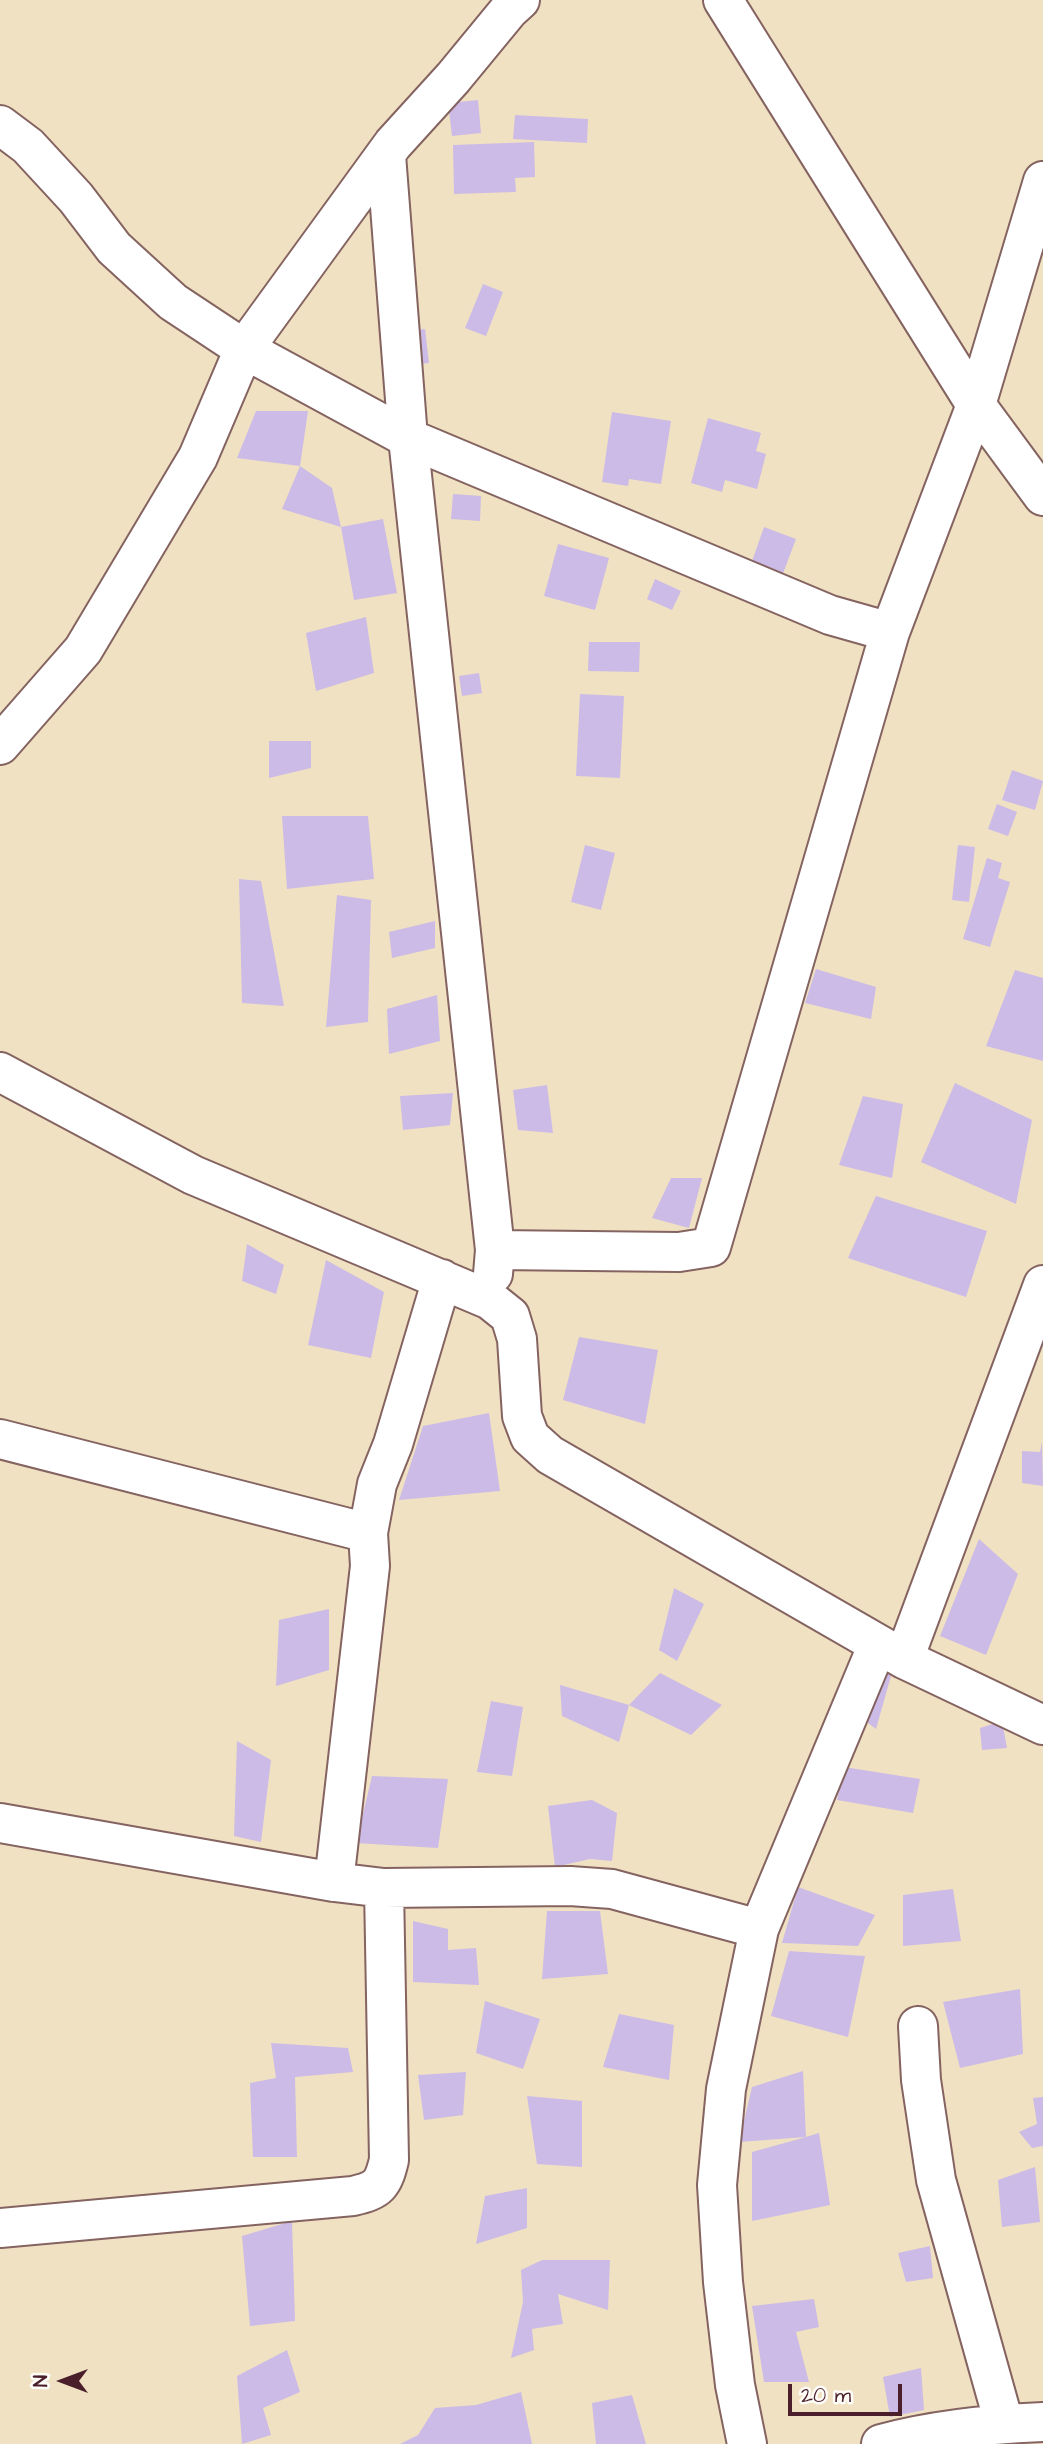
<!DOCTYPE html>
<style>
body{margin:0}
#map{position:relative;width:1043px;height:2444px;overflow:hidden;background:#f0e1c3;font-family:"Architects Daughter",sans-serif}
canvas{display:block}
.north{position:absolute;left:28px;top:2346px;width:70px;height:70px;-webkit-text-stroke:5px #fdfcf7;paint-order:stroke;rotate:270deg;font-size:19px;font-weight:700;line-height:28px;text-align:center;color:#4a1f2b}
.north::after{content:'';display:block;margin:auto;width:24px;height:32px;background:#4a1f2b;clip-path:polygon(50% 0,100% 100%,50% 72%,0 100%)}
.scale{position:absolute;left:788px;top:2384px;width:114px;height:32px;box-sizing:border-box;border:4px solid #4a1f2b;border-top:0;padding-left:9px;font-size:21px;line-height:24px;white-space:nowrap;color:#4a1f2b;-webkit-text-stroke:5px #fdfcf7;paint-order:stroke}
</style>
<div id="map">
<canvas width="1043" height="2444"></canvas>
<div class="north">N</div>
<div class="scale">20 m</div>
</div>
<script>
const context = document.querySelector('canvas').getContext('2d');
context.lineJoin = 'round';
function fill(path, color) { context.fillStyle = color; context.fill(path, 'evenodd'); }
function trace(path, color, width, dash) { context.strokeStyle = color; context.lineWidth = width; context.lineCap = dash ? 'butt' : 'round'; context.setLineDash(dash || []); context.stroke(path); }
const building = new Path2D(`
 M478,100L481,133L452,136L448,103Z
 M515,115L588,119L587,143L513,139Z
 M534,142L535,177L515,178L516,192L454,194L453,145Z
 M483,284L503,292L486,336L465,328Z
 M425,329L429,363L411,365L406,331Z
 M256,411H308L300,466L237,458Z
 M612,412L671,421L661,484L629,479L628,486L602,482Z
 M708,418L761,433L756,451L766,454L757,489L725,480L722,492L691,483Z
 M300,466L332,488L341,527L282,509Z
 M453,494L481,496L480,521L451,519Z
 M383,519L397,593L354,600L341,527Z
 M764,527L796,539L782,576L751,564Z
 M558,544L609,558L595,610L544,596Z
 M655,579L681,591L672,610L647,599Z
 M366,617L374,673L316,691L306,633Z
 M589,642H640L639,672L588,671Z
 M479,673L482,693L462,696L459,676Z
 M580,694L624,696L620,778L576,776Z
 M269,741H311V768L269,778Z
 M1012,770L1043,781L1035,810L1002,800Z
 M997,804L1017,812L1008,836L988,829Z
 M282,816H368L374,879L287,889Z
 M585,845L615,853L601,910L571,902Z
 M958,845L975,847L969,902L952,900Z
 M987,858L1002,863L998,878L1010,882L990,947L963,939Z
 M239,879L261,881L284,1006L242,1003Z
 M337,895L371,900L368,1022L326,1027Z
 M435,921V948L392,958L389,932Z
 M816,969L876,987L871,1019L805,1003Z
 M1015,970L1043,978V1061L986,1046Z
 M437,995L440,1041L389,1054L387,1009Z
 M955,1083L1032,1120L1016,1204L921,1162Z
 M547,1085L553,1133L518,1130L513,1090Z
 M453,1093L450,1125L403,1130L400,1096Z
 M863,1096L903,1104L892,1178L839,1165Z
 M671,1178H702L689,1228L652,1218Z
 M876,1196L987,1231L966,1297L848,1258Z
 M247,1244L284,1265L276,1294L242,1281Z
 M326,1260L384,1292L371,1358L308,1345Z
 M579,1337L658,1350L645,1424L563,1400Z
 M489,1413L500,1491L399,1500L423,1426Z
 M1042,1442L1043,1486L1022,1483V1451L1040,1452Z
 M979,1539L1018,1574L986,1655L940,1636Z
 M674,1588L704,1604L677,1661L659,1650Z
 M329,1609V1670L276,1686L279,1620Z
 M880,1665L891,1676L876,1729L860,1717Z
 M660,1673L722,1705L691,1735L629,1705Z
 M560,1685L629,1705L619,1742L562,1716Z
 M491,1701L523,1707L512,1776L477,1772Z
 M1002,1721L1007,1748L982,1750L980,1728Z
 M237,1741L271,1760L261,1842L234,1836Z
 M844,1767L920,1779L913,1813L837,1800Z
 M372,1776L448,1779L438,1848L356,1843Z
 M592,1800L617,1813L612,1861L590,1859L555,1867L548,1806Z
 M798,1887L875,1915L858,1946L782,1943Z
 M953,1889L961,1941L903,1946V1895Z
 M547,1911H600L608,1974L542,1979Z
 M413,1921L448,1929V1950L476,1948L479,1985L413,1982Z
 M789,1951L865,1956L848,2037L771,2016Z
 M1020,1989L1023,2054L960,2068L943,2002Z
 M485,2001L540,2019L523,2069L476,2053Z
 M619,2014L674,2025L669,2080L603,2067Z
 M271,2043L348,2048L353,2072L295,2077L297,2157H253L250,2083L276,2078Z
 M803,2071L806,2137L819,2133L830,2205L752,2221V2152L806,2137L739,2142L752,2087Z
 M466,2072L463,2115L424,2120L418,2075Z
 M527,2096L582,2101V2167L537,2164Z
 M1043,2097V2146L1032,2148L1019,2132L1037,2124L1033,2098Z
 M1035,2167L1040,2222L1002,2227L998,2180Z
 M527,2188V2228L476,2244L485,2196Z
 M292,2221L295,2321L250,2326L242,2236Z
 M930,2246L933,2278L906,2282L898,2253Z
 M542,2260H610L608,2310L558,2294L563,2324L532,2329L534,2350L511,2358L523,2302L521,2270Z
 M814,2299L819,2327L796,2332L809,2382H764L752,2306Z
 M287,2350L300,2392L263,2408L271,2435L242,2444L237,2376Z
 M921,2368L924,2410L890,2417L883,2377Z
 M521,2392L532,2444H400L418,2435L435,2408L476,2405Z
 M632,2395L646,2444H596L592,2403Z`);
const minor = new Path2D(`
 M723,0L976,405L1043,496
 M0,125L28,146L76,198L114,248L173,302L244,349L408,438L830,615L890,632
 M386,155L408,438L495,1250L493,1274
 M0,745L83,650L198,457L244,349L393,144L453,78L509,10L520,0
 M0,1072L193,1175L490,1300L510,1316L517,1339L522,1416L530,1437L550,1455L904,1659L1043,1725
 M495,1250L679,1252L711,1247L890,632L976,405L1043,181
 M0,1439L368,1533
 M904,1659L1043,1285
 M0,1823L334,1882L384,1888L570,1886L612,1889L759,1929
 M334,1882L370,1566L368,1533L377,1484L393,1444L442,1279
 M918,2026L921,2080L936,2180L1004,2423
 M0,2228L353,2196C379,2190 383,2185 389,2160L384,1888
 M747,2444L735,2385L723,2282L717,2185L726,2089L759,1929L878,1644
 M881,2444C933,2430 989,2424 1043,2422`);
fill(building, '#ccbbe6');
trace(minor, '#846360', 42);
trace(minor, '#fff', 38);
</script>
